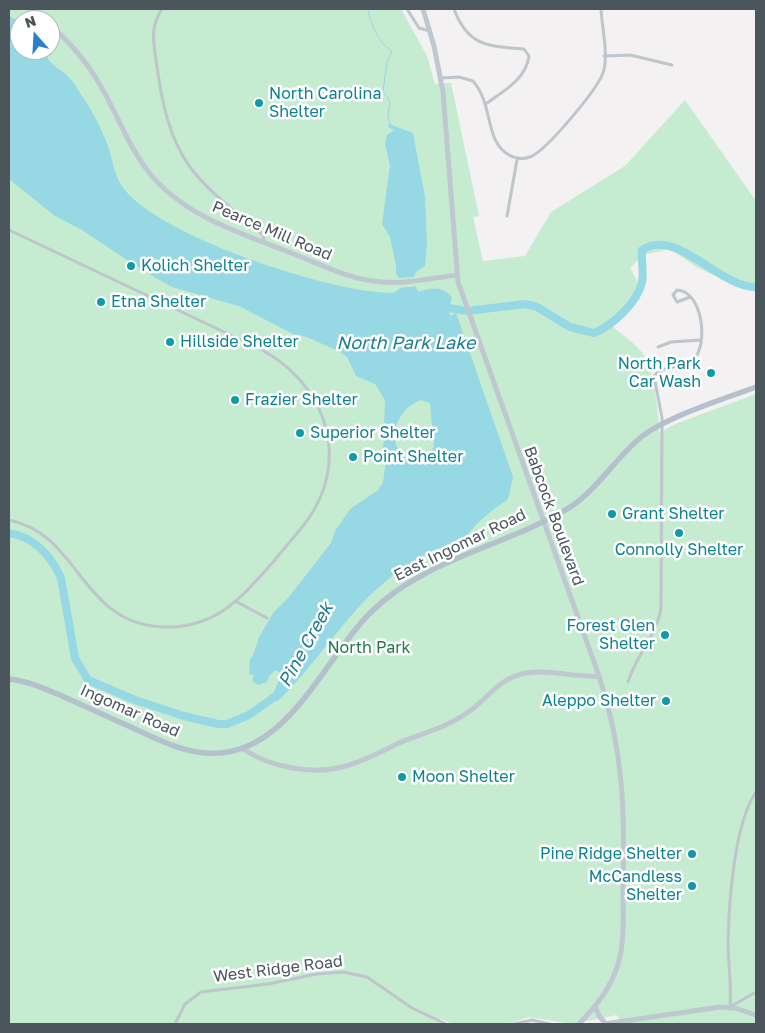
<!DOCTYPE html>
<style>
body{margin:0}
#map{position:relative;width:765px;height:1033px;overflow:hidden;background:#f3f1f1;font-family:"Golos Text",sans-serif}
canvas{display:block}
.frame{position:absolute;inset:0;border:10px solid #4a555c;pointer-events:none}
.north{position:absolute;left:10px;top:10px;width:50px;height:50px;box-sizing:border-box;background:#fff;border:1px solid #b7bbbe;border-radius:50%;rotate:341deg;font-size:14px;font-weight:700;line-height:20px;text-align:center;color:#4a555c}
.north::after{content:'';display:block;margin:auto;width:18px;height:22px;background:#2c7ed1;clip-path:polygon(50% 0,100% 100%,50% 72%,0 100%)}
</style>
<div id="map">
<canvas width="765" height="1033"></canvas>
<div class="frame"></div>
<div class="north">N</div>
</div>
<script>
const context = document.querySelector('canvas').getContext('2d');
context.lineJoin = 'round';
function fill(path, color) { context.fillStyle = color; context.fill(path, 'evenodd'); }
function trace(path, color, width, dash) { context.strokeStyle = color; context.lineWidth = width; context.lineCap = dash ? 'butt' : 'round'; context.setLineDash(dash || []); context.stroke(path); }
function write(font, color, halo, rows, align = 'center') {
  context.font = font + ' "Golos Text",sans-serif'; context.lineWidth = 5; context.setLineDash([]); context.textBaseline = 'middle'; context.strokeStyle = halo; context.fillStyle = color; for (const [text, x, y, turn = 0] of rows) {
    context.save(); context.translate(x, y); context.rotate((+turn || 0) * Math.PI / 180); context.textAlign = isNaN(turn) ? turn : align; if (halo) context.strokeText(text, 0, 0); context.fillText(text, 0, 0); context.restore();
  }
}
const green = new Path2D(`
 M9,9H401L427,56L435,84L451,83L479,216L473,217L483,261L525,256L551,212L625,166L685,100L756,201V285H736L698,268L670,249L643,255L630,268L641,288L612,326C622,335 636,344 644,355C654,371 659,414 659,433L675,424L756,394V1024H621L617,1015L572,1024L529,1017L506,1024H453L441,1019L438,1024H9ZM20,20H50V50H20Z`);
const water = new Path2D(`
 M9,16L20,22V50H44C48,62 54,66 63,72C71,77 77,88 82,96C93,112 101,128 108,146C113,161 114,176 124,189C161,237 332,293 392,293C397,292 398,289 401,288C405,286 411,288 415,286L419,292C432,287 444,286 452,298L449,308L450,316L456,313L513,477L508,499C490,512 467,528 460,549L450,554L441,548C432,550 425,555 417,560C357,592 326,655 278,701H271V698L282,674L275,670L269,676L267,682L258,685L252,681L254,675L249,674L250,659L253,656L259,637L274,612L289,597L331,543L335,531L350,509L377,491L383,483L386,460L383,450L385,400L375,384L356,376L347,357L340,352L307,337L293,334L239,306L172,287L142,270L82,230L55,216L9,179ZM421,400L430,403L434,447L425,460L415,462C409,459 402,457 399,451C387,432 402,406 421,400Z
 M389,124L413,133L425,197L427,244L425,266L416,272L414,277L399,278L396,273V265L390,237L382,224L390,165L385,144L387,135L394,130L388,127Z`);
const stream = new Path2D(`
 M368,9C369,22 380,45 392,51L387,62L383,91L390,102L388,115L390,125`);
const river = new Path2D(`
 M439,311L449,308L467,311L525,304L537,307L570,327L594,333C612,326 638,302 642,282C644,271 641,260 642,250C677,227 718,287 756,287
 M9,533C34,537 51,556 61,578L75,658L88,680L135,700L184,716L218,724H227L249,715L277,695`);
const street = new Path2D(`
 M162,9C149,28 154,45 157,67C162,102 169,138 190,167C208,192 240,215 263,235L264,242
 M407,9L419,28L430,31
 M454,9C468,47 489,46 524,49L529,56C526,79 504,91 487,103
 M604,56L630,55L672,65
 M441,78L459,77L473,81C494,105 484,141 509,155C516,159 522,160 530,157C546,151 600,87 604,70C608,51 602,28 601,9
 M507,216L517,160
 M9,230L262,350C321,382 349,449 314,510C303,529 287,544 274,561C241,598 216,629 162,627C80,623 80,534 9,520
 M658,347L671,342L700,340
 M237,602L267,618
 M628,682C636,655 658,634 661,607L662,418L654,376C662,365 682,369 693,360C709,346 703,291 677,290L673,295L677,302L690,297
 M730,1007C732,986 728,964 728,942C729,902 734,824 756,792
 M730,1007L756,992
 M175,1024L185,1004L201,992L268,984L317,974L343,972L367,977L412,1008L446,1024
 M514,1024L532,1020L550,1024`);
const secondary = new Path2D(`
 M31,9L44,20
 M423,9L434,46L443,92L458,282L599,676C624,752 625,813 623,892C623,915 625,941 618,964C611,988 596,1006 579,1024
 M50,25C70,42 86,61 99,83C117,113 128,147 151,175C188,219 247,235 299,256C326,267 352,280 382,282C407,284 432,278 457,275
 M243,749C270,767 310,775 342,767C363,762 382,751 401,742C424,733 447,727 467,713C484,702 496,683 515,676C541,666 572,678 599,676
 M595,1006L599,1016L606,1024
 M604,1024L720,1007L735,1008L756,1015`);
const primary = new Path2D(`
 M9,679C28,681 45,689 62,696C86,707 111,718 135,729C157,739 180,751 205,753C286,760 322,661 370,613C425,558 508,546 572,506C599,487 616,458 640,438C665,417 724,399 756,387`);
const markers = [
 [259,103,5,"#0f9aa8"],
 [131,266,5,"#0f9aa8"],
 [101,302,5,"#0f9aa8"],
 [170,342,5,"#0f9aa8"],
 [711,373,5,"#0f9aa8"],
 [235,400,5,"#0f9aa8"],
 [300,433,5,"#0f9aa8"],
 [353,457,5,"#0f9aa8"],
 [612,514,5,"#0f9aa8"],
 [679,533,5,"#0f9aa8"],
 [665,635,5,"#0f9aa8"],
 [666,701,5,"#0f9aa8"],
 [402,777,5,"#0f9aa8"],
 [692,854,5,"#0f9aa8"],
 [692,886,5,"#0f9aa8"]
];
const cultureNames = [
 ["North Carolina",269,94],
 ["Shelter",269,112],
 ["Kolich Shelter",141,266],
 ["Etna Shelter",111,302],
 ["Hillside Shelter",180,342],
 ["North Park",701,364,"right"],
 ["Car Wash",701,382,"right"],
 ["Frazier Shelter",245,400],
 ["Superior Shelter",310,433],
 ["Point Shelter",363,457],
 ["Grant Shelter",622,514],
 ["Connolly Shelter",679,550,"center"],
 ["Forest Glen",655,626,"right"],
 ["Shelter",655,644,"right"],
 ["Aleppo Shelter",656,701,"right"],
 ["Moon Shelter",412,777],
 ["Pine Ridge Shelter",682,854,"right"],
 ["McCandless",682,877,"right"],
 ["Shelter",682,895,"right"]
];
const streetNames = [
 ["Pearce Mill Road",272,231,23],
 ["Babcock Boulevard",554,516,70],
 ["East Ingomar Road",460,545,-26],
 ["Ingomar Road",130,711,24],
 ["West Ridge Road",278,969,-7]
];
const parkNames = [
 ["North Park",369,648]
];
const waterNames = [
 ["North Park Lake",406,343],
 ["Pine Creek",306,645,-61]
];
fill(green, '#c5ebd1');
fill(water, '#96d8e4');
trace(stream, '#96d8e4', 1);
trace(river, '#96d8e4', 8);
trace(street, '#bec6cc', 3);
trace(secondary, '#bfc8d0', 5);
trace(primary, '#b4c1cc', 5.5);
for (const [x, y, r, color] of markers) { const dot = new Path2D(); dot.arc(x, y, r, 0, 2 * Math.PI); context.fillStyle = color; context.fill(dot); trace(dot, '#fff', 2); }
write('16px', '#0d838f', '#fff', cultureNames, 'left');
write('16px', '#4a555c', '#fff', streetNames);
write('16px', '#217748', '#fff', parkNames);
write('italic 18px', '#1b7e90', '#fff', waterNames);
</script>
